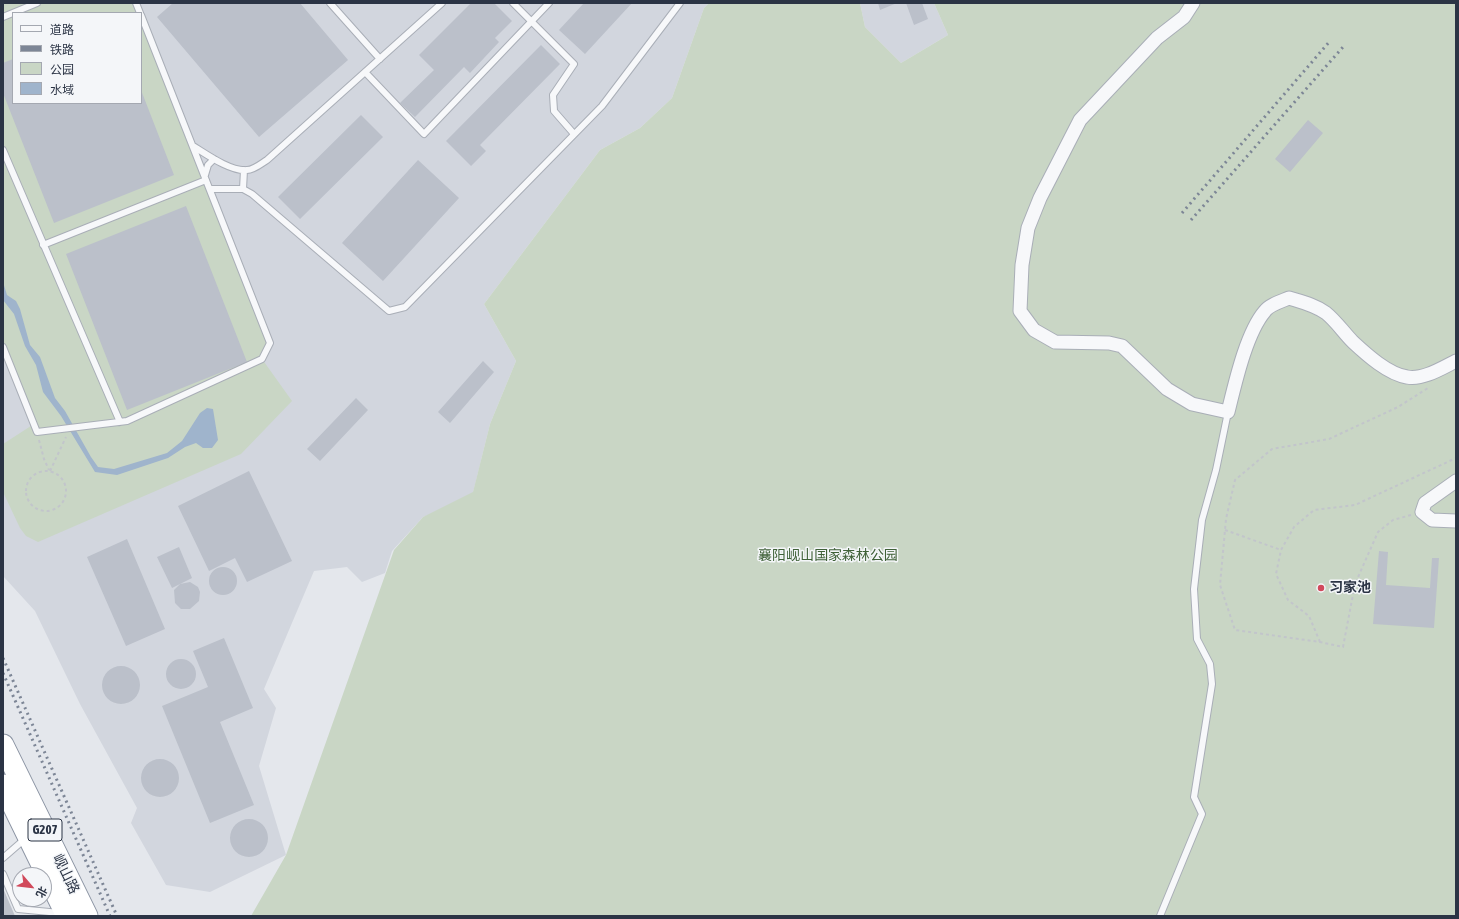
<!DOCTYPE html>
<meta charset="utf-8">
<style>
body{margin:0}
#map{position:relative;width:1459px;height:919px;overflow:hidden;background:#e4e7ec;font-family:"Asap Condensed","Noto Sans SC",sans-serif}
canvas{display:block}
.frame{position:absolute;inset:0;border:4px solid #2b3445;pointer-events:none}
.legend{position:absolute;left:12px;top:12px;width:130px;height:92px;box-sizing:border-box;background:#f4f6f9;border:1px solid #a4a8b1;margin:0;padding:5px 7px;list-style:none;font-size:12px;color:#2b3445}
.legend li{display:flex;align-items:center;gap:8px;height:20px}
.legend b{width:20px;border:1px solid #a4a8b1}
.north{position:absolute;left:12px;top:867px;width:40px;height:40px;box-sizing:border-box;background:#f4f6f9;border:1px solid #a4a8b1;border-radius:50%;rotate:118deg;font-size:11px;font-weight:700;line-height:16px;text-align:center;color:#2b3445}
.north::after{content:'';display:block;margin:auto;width:14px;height:18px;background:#d1495b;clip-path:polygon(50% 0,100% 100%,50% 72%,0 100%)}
</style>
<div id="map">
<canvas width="1459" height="919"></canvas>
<div class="frame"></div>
<ul class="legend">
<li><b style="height:5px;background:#f7f8fa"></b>道路</li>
<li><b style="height:5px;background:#7d8696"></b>铁路</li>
<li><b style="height:11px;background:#c9d6c5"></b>公园</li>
<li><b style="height:11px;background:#9fb4cc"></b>水域</li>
</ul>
<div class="north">北</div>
</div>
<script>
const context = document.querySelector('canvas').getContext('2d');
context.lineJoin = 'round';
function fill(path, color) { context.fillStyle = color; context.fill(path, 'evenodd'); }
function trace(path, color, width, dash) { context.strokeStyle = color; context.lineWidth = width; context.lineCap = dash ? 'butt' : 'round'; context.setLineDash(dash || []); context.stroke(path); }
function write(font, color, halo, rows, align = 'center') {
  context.font = font + ' "Asap Condensed","Noto Sans SC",sans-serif'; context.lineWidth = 3; context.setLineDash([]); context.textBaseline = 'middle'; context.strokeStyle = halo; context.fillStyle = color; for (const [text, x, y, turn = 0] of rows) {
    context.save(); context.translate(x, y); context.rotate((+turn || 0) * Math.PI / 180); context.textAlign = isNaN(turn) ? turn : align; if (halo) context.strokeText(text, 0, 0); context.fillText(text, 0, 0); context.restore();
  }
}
const built = new Path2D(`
 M3,3H709L704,8L672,98L640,128L600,150L484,304L516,361L490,424L471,501L423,517L392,551L385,573L362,582L347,567L314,571L264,689L276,708L259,766L286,855L210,892L166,885L131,823L137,808L80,704L35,611L3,576ZM13,13H141V103H13Z
 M860,3H934L948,35L901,63L865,27Z`);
const green = new Path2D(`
 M3,3H136L140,13H13V103H141V14L270,343L262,359L292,401L241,454L38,542L26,536L20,528L3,492V444L34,424L3,347Z
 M709,3H860L865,27L901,63L948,35L934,3H1456V916H251L286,855L394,550L423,517L473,492L490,424L516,361L484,304L600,150L640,128L672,98L704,8Z`);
const water = new Path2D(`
 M3,282L7,295L16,301L20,309L30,345L40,357L55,398L65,411L91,457L98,467L114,469L167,453L182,441L200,413L207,408L213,409L218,440L212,448H203L196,443L185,447L168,458L117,475L95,472L61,416L43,392L36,365L25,346L14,314L3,300Z`);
const building = new Path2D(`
 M173,3H300L348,60L259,137L157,17Z
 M471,3H494L512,21L495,38L499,42L470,73L464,67L415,117L400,103L434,70L419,55Z
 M584,3H632L585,54L559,30Z
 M878,3H897L880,10Z
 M906,3H922L928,19L914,25Z
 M541,45L560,64L480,145L486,151L471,166L446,141Z
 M13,59V103H141V90L174,175L54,223L3,93V63Z
 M361,115L383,137L300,219L278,197Z
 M1308,120L1323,133L1290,172L1275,159Z
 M418,160L459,198L383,281L342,243Z
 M186,206L247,362L127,410L66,254Z
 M483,361L494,372L450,423L438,412Z
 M356,398L368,410L320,461L307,449Z
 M249,471L292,561L247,582L235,558L209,571L178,506Z
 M127,539L165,629L126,646L87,557Z
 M179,547L192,578L180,584L190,582L198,587L200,592L199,601L190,609H181L175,603L174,590L180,584L172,588L157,557Z
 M1379,551L1388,552L1386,585L1430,588L1432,558H1439L1434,628L1373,624Z
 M209 581a14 14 0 1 1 28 0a14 14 0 1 1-28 0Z
 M224,638L253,708L220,722L254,805L210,823L162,706L208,687L193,651Z
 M166 674a15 15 0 1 1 30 0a15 15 0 1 1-30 0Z
 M102 685a19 19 0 1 1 38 0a19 19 0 1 1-38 0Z
 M141 778a19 19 0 1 1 38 0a19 19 0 1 1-38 0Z
 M230 838a19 19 0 1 1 38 0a19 19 0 1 1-38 0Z
 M3,888L15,916H3Z`);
const path = new Path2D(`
 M39,440L44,459L49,470
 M26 491a20 20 0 1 1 40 0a20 20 0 1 1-40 0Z
 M50,471L66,437
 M1411,515L1393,520L1378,532L1355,584L1343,647L1320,642L1235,630L1220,585L1226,519L1235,480L1272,449L1329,439L1398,407L1428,388
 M1225,530L1281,550
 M1320,642L1309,616L1288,600L1276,574L1281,550L1294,527L1314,510L1355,505L1456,458`);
const service = new Path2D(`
 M136,3L140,13
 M330,3L380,59
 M513,3L574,64L553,95L554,111L574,134
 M3,17L37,3
 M365,72L424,134L549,3
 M193,146C206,154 231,172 247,170C254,170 262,163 267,160L442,3
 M3,150L120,422
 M205,175L208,165L214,159
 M210,189H243L252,194L389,311L405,307L602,106L680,3
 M243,189L244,170
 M43,245L206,180
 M3,347L37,432L127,421L262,359L270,343L141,15
 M3,858L26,838
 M3,874L18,909L60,913
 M1160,916L1202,814L1194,797L1212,684L1210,664L1197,639L1194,589L1202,520L1216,470L1228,412`);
const minor = new Path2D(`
 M1193,3L1184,17L1157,38L1080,120L1040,198L1028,228L1022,265L1020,311L1034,330L1055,342L1109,343L1122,346L1167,389L1192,404L1228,412C1235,384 1246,333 1265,311C1269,305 1282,301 1289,298C1302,302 1315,305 1326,313C1336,321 1344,333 1353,342C1367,355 1388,374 1407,377C1423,380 1442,368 1456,361
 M1456,481L1425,503L1422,512L1432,520L1456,521`);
const trunk = new Path2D(`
 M3,745L87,916
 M3,785L67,916`);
const rail = new Path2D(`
 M1182,213L1330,41
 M1191,220L1343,47
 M3,658L117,916
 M3,673L110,916`);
const markers = [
 [1321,588,4,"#d1495b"]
];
const shields = [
 [45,830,34]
];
const shieldNames = [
 ["G207",45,830]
];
const parkNames = [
 ["襄阳岘山国家森林公园",828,556]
];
const poiNames = [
 ["习家池",1329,588]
];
const streetNames = [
 ["岘山路",66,874,64]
];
fill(built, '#d2d6de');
fill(green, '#c9d6c5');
fill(water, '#9fb4cc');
fill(building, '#bbc0ca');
trace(service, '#a9aeb7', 8);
trace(minor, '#a9aeb7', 15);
trace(trunk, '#8b94a3', 23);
trace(path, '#c2c5cb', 2, [3, 3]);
trace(service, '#f7f8fa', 6);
trace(minor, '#f7f8fa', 13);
trace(trunk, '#fff', 21);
trace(rail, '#7d8696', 3, [2, 4]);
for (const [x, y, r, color] of markers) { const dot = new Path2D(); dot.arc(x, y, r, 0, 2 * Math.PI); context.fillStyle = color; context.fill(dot); trace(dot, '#f4f6f9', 1.5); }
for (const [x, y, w] of shields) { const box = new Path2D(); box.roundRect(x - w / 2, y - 11, w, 22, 3); context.fillStyle = '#f4f6f9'; context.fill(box); trace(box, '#2b3445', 1); }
write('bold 13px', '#2b3445', null, shieldNames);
write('14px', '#3f6138', '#f4f6f9', parkNames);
write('bold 14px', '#2b3445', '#f4f6f9', poiNames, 'left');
write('14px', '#2b3445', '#f4f6f9', streetNames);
</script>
